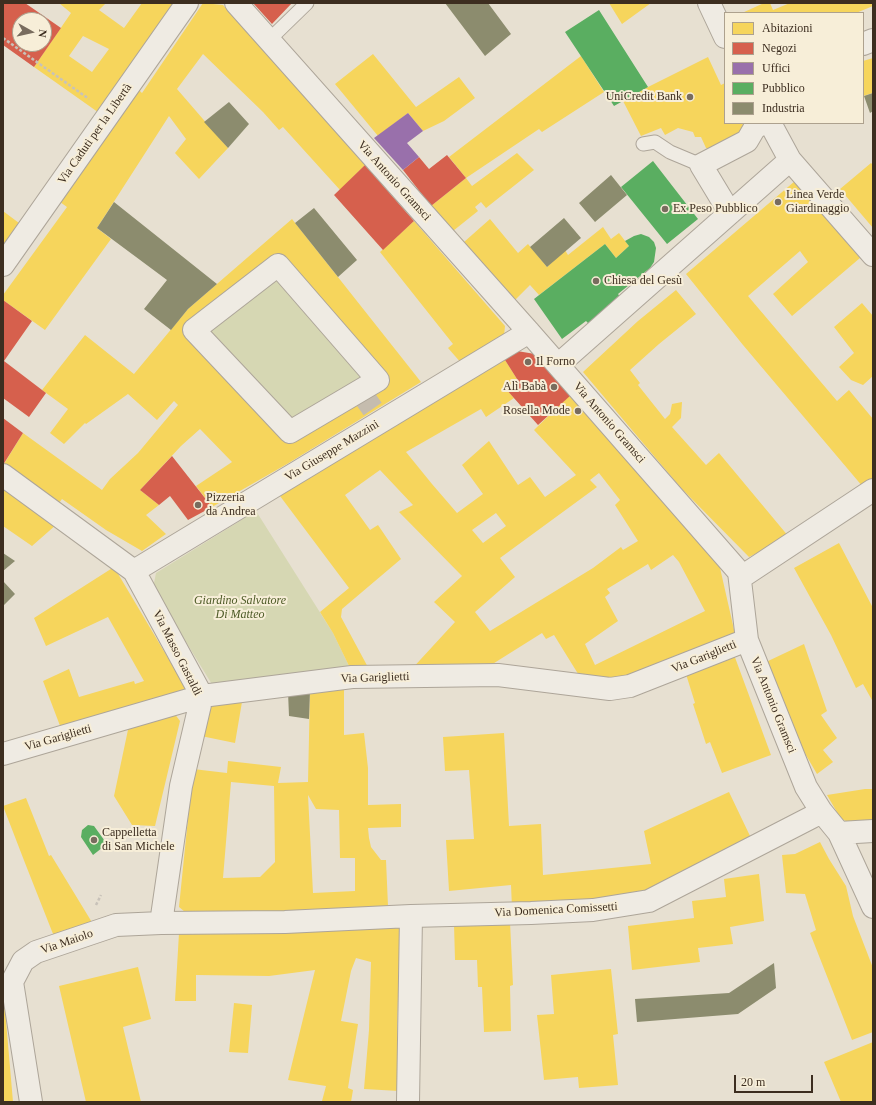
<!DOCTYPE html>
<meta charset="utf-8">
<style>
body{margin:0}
#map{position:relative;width:876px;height:1105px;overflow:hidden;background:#e7e0d1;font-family:"Times New Roman",serif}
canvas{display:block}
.frame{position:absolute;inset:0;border:4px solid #3d2e20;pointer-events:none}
.legend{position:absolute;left:724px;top:12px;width:140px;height:112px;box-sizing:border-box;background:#f7eed8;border:1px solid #ada18e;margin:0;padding:5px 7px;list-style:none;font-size:12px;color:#3d2e20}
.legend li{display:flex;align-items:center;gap:8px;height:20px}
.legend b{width:20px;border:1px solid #ada18e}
.north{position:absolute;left:12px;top:12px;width:40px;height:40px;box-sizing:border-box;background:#f7eed8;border:1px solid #ada18e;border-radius:50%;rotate:98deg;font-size:11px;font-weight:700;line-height:16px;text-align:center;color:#3d2e20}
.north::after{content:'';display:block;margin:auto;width:14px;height:18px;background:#786c5e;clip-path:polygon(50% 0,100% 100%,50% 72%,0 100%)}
.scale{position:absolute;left:734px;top:1075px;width:79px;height:18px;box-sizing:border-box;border:2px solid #3d2e20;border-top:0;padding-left:5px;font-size:12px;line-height:14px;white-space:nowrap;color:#3d2e20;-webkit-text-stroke:3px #f7eed8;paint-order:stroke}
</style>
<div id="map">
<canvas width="876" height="1105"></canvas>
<div class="frame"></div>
<ul class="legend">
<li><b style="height:11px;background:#f6d55c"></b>Abitazioni</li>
<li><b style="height:11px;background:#d6604d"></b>Negozi</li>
<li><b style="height:11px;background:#9970ab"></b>Uffici</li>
<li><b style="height:11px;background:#5aae61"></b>Pubblico</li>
<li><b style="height:11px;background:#8c8c6e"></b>Industria</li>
</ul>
<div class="north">N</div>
<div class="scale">20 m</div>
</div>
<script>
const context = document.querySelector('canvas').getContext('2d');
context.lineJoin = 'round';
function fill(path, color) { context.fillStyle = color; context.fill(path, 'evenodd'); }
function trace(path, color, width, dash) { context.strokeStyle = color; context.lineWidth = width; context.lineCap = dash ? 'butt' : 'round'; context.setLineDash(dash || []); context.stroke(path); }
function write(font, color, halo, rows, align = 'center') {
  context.font = font + ' "Times New Roman",serif'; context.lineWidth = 4; context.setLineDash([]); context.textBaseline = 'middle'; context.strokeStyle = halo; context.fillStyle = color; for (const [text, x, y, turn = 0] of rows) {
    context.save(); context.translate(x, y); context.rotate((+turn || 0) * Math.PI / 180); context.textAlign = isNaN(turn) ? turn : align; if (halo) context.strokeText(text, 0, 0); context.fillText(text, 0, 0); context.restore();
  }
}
const green = new Path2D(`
 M279,272L370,378L292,425L203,331Z
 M256,511L333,633L350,668L213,686L153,588L156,573Z`);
const homes = new Path2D(`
 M59,3H106L99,10L124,28L142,3H179L102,115L34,67L71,13ZM83,36L109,49L92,72L69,56Z
 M203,3L223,5L365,165L340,190L283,127L279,130L263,112L203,54L177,89L228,148L199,179L175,153L186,139L169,116L97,228L111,239L45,330L3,300V295L67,207L60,202L139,90L142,93Z
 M609,3H651L622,24Z
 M764,3H770L773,10L790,3H873V6L856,13H742Z
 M373,54L416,107L459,77L475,98L444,121L423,131L408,113L378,136L335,84Z
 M581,56L604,92L542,132L539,129L466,178L472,186L517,153L534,170L486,208L481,202L475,207L478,211L453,231L431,206L466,178L449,157Z
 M708,57L721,85L725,83V123H742L745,129L714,150L706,148L701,137H695L693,132L678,128L665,135L661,128L641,136L623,101L648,87Z
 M873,58V93L863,96V61Z
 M871,163L873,165V228L840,189Z
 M795,181L860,258L792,316L773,294L808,262L800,251L748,296L837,401L849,390L873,419V479L863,487L743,345L686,274Z
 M3,211L19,223L3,245Z
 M292,219L421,382L287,464L212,507L196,486L232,462L200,429L181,446L140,490L159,505L146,515L166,534L142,551L106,530L62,499L59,503L4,464L23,433L102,490L110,479L138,453L178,405L174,401L157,420L128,394L86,424L85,423L64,444L50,433L68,409L42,390L85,335L134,374L188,309ZM279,272L370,378L292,425L203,331Z
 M490,219L518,253L528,244L547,267L565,250L568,255L603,227L611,239L619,233L629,246L616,258L605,244L539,295L530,285L515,300L464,242Z
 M414,221L505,326L504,336L462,364L448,348L453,344L380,252Z
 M676,290L696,314L659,344L630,370L640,383L638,385L665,419L670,414L672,404L682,402L681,418L672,427L706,465L719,453L789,537L749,557L681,488L583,372L638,321Z
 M862,303L873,316V376L863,385L851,380L839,367L854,353L834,327Z
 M505,360L517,379L505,388L514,398L486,417L481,409L406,452L432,484L457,513L483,494L462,465L489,441L518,485L530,477L545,497L576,475L534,430L572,393L718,559L735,634L628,683L580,677L554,635L546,639L542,633L491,665L409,672L455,622L434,602L462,576L399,512L413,505L380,470L345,495L370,530L378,525L401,559L342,609L341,617L370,671L350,668L333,633L320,612L349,588L280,496L423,408ZM599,473L620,500L615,505L638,541L623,550L621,547L593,568L490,631L475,612L515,577L500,558L597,487L590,480ZM496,513L506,526L483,543L472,530ZM673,555L679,562L705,611L595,665L585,644L618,621L605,597L610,593L607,589L648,564L651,570Z
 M3,480L57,524L32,546L3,526Z
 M839,543L873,608V702L863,684L856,688L831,635L794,568Z
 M114,567L190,695L62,731L43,681L69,669L79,697L134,681L135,684L144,681L108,617L46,646L34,618Z
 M804,644L827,711L821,715L837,738L823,750L833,762L817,774L793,733L766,662Z
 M733,652L771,755L722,773L710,742L706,744L693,704L695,703L685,671Z
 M344,687V735L364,733L368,768V805L401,804V827L368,828L369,838L371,847L381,860H386L388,906L191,917L179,907L193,769L227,773L228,761L281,767L278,783L308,782L310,691ZM231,782L274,786L275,862L260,877L223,878ZM308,795L316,809L339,810L340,858H355V891L313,893Z
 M243,696L235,743L201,736L208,699Z
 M174,713L180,721L155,826L132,825L114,796L129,725Z
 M504,733L509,826L541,824L543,875L651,864L644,831L729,792L751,838L655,885L654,895L512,908L511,885L449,891L446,840L474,839L469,770L445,771L443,737Z
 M865,789H873V822L851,823L841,819L827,795Z
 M26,798L49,856L51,855L93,924L55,939L25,863L3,806Z
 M820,842L829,859L846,886L853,916L873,968V1032L852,1040L810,933L816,930L805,894L786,893L782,855L795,854Z
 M759,874L764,921L730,927L733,944L698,948L700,962L632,970L628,926L694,918L692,901L726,897L724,879Z
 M510,922L513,985L510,986L511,1031L484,1032L482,987H478L477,960H455L454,924Z
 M310,927L400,928L397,1031L399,1091L364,1089L369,1030L371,962L356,958L351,971L341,1021L358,1024L348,1088L353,1090L351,1102H330L322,1101L326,1086L288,1080L315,970L269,976L196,975V1001H175L179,933H269Z
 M138,967L151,1019L123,1027L141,1102H86L59,986Z
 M611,969L618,1034L613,1035L618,1085L579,1088L578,1077L544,1080L537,1015L554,1014L551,975Z
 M4,998L13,1102H3V999Z
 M234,1003L252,1005L248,1053L229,1052Z
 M873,1042V1102H841L824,1062Z`);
const shops = new Path2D(`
 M3,3H25L61,28L34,67L3,45ZM20,20H44V44H20Z
 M253,3H292L272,24Z
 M447,155L466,178L431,206L403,170L419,157L429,169Z
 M365,165L414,221L383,250L334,195Z
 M3,300L32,321L4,361L46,393L29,417L3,398Z
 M517,351L535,354L571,395L538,425L505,388L517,379L505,360Z
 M3,418L23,433L3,465Z
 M172,456L212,507L188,520L170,496L159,505L140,490Z`);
const offices = new Path2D(`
 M408,113L423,131L407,143L419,157L403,170L374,138Z`);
const public = new Path2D(`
 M599,10L648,87L614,106L565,32Z
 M653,161L698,219L667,244L621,187Z
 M641,234L649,237L654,242L656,248L654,262L650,268L618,294L621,298L589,324L586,321L562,339L534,299L605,244L616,258L629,246L625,241L634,236Z
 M88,825L94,826L107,844L93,855L81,837L82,830Z`);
const industry = new Path2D(`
 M445,3H488L511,34L485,56Z
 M873,93V111L870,113L864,96Z
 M229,102L249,124L228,148L204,122Z
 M611,175L627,195L595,222L579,203Z
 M114,202L217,284L188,309L171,330L144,309L167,280L97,228Z
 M314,208L357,260L338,277L295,223Z
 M564,218L581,238L547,267L530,247Z
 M3,553L15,561L3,571Z
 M3,581L15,594L3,606Z
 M310,691L309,719L289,716L288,692Z
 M774,963L776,988L738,1014L637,1022L635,999L729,993Z`);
const streetTunnel = new Path2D(`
 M360,391L381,421`);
const path = new Path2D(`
 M3,38L89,99
 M96,905L101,895`);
const lane = new Path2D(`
 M269,40L307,3
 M643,144L655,142L670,152L701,165`);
const street = new Path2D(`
 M236,3L529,332L739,572L747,640L806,787L821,811L839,833L873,907
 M709,3L725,37
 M863,44L873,40
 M770,123L790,160L873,255
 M730,213L701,165L747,141L754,129L762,123
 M3,265L187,3
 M278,265L378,380L290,432L194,330Z
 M558,365L790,160
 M3,475L134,571L202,696L181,786L161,923
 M134,571L529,332
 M740,578L873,490
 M3,754L202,696L352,677L498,675L610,689L630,686L747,640
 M839,833L873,831
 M31,1102L12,982L23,961L36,952L116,925L161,923L285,922L411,916L531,913L593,910L649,901L812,817L821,811
 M408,1102L411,916`);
const markers = [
 [690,97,4,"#786c5e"],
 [778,202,4,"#786c5e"],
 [665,209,4,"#786c5e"],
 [596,281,4,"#786c5e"],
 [528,362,4,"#786c5e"],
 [554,387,4,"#786c5e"],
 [578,411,4,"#786c5e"],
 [198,505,4,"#786c5e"],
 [94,840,4,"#786c5e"]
];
const poiNames = [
 ["UniCredit Bank",682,97,"right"],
 ["Linea Verde",786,195],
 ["Giardinaggio",786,209],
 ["Ex Peso Pubblico",673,209],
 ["Chiesa del Gesù",604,281],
 ["Il Forno",536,362],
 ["Alì Babà",546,387,"right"],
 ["Rosella Mode",570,411,"right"],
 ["Pizzeria",206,498],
 ["da Andrea",206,512],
 ["Cappelletta",102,833],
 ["di San Michele",102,847]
];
const streetNames = [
 ["Via Caduti per la Libertà",95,134,-55],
 ["Via Antonio Gramsci",394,181,48],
 ["Via Antonio Gramsci",609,423,49],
 ["Via Giuseppe Mazzini",332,451,-31],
 ["Via Masso Gastaldi",177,653,63],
 ["Via Gariglietti",704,657,-22],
 ["Via Gariglietti",375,678,-2],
 ["Via Antonio Gramsci",773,705,68],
 ["Via Gariglietti",58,738,-16],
 ["Via Domenica Comissetti",556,910,-3],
 ["Via Maiolo",67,942,-19]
];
const parkNames = [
 ["Giardino Salvatore",240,601],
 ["Di Matteo",240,615]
];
fill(green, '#d6d7b3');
fill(homes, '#f6d55c');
fill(shops, '#d6604d');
fill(offices, '#9970ab');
fill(public, '#5aae61');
fill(industry, '#8c8c6e');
trace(streetTunnel, '#c5bcae', 22, [22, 11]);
trace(lane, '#ada599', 15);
trace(street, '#ada599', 24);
trace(path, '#c8c2b9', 2.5, [3, 2]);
trace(lane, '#efebe3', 13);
trace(street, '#efebe3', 22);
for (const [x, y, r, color] of markers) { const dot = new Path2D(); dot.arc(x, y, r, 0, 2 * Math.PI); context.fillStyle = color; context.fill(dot); trace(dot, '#f7eed8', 1.5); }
write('12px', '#3d2e20', '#f7eed8', poiNames, 'left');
write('12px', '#3d2e20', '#f7eed8', streetNames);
write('italic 12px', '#4d5a26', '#f7eed8', parkNames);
</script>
